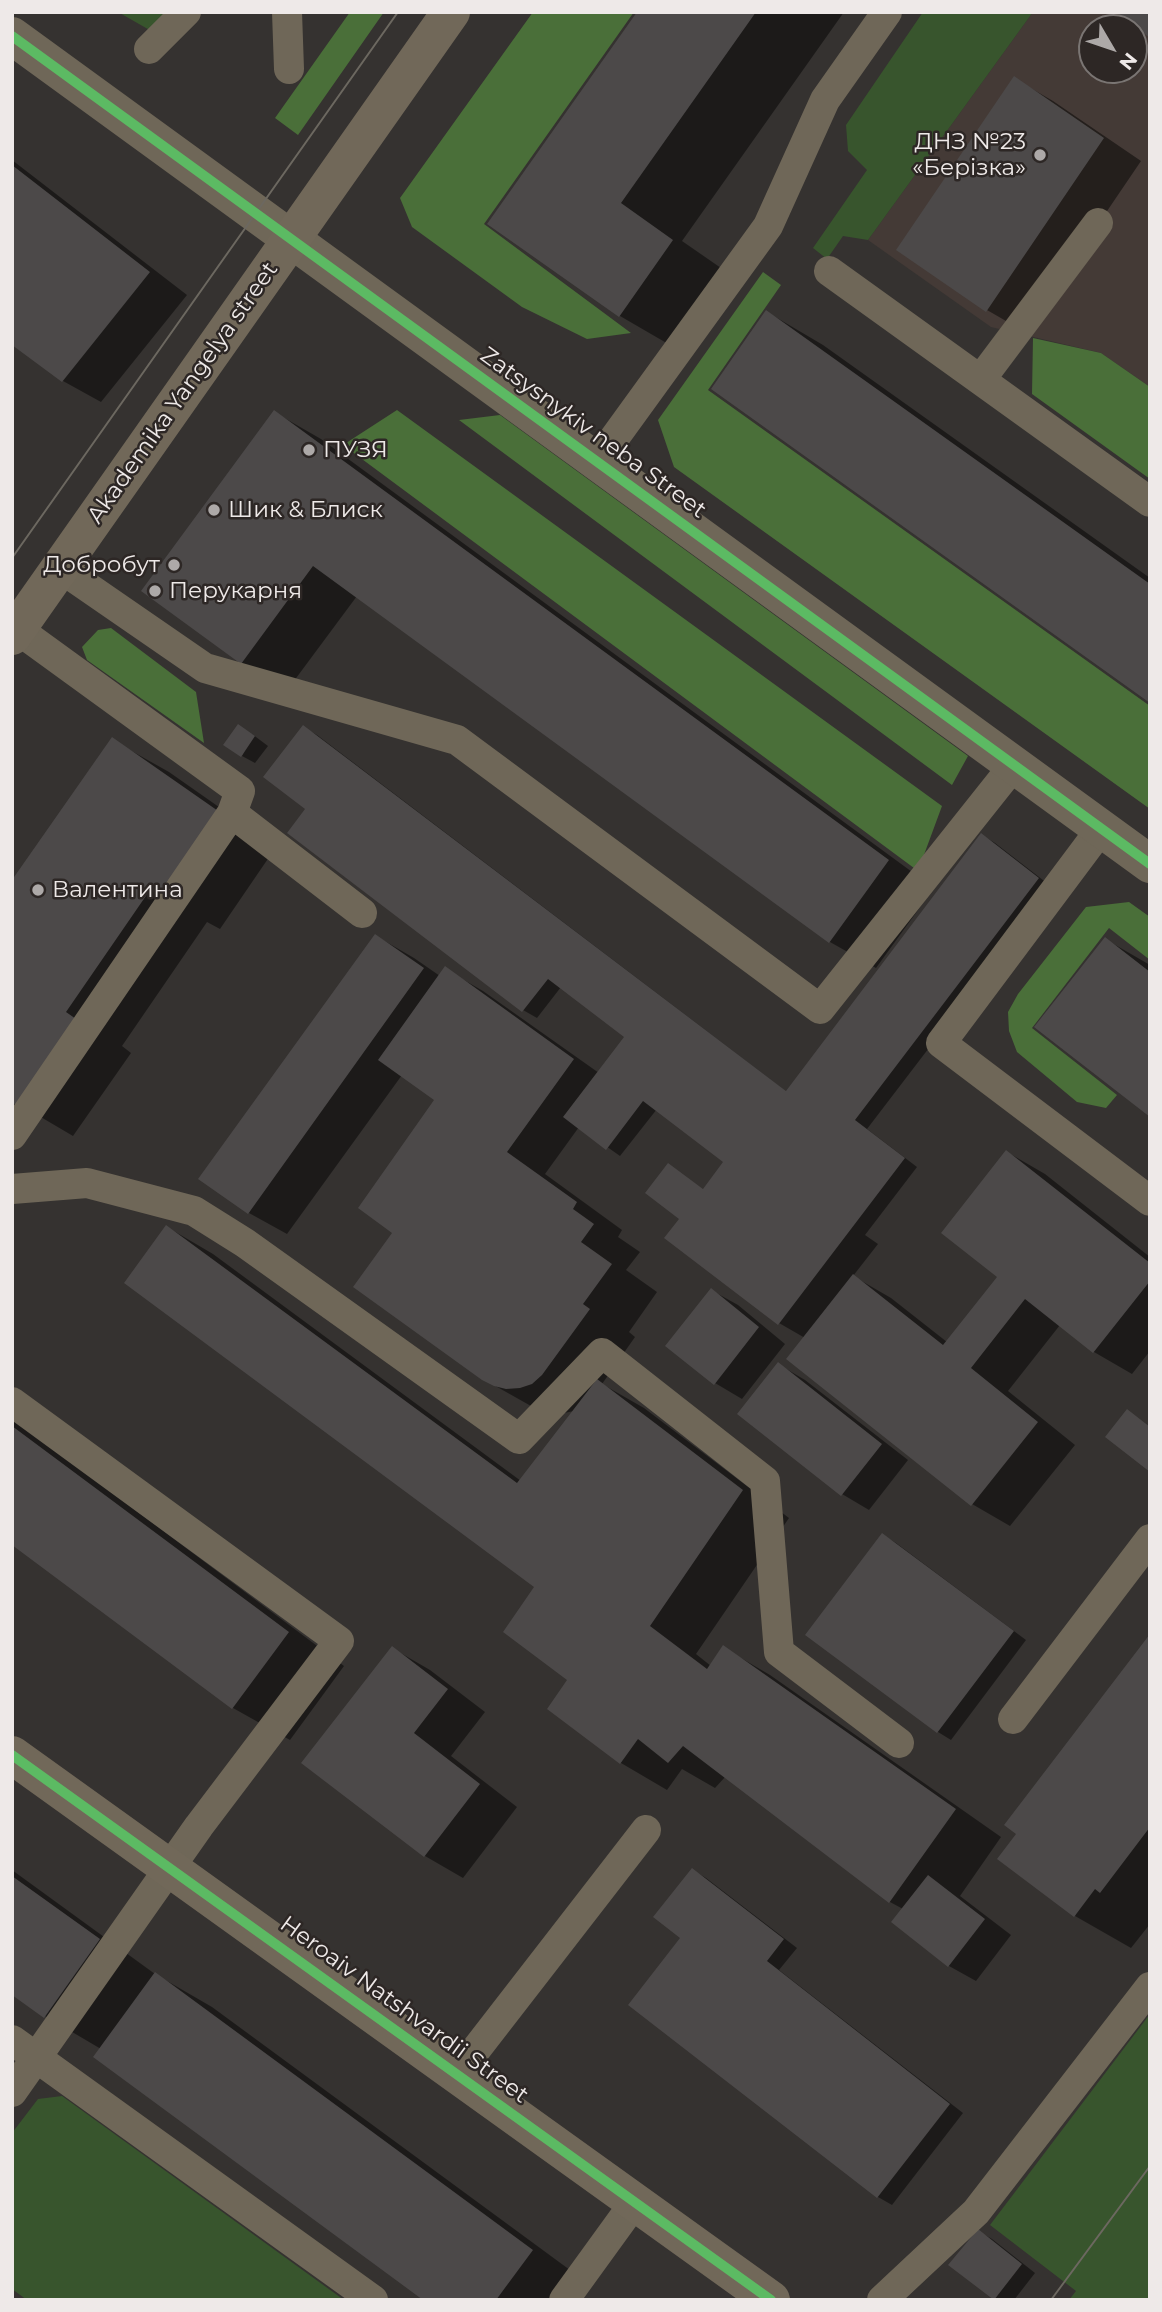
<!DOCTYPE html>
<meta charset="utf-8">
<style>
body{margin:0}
#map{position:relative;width:1162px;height:2312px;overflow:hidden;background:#353230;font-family:Montserrat,sans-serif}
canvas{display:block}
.frame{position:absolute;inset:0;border:14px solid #eee9e8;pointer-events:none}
.north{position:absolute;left:1078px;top:14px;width:70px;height:70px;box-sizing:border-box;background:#2d2725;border:2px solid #7a7573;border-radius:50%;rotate:129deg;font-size:19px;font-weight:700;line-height:28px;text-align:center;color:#eee9e8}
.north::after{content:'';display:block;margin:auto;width:24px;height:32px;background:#ada9a8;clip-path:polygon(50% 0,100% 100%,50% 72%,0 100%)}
</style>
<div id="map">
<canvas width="1162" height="2312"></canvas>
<div class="frame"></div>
<div class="north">N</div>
</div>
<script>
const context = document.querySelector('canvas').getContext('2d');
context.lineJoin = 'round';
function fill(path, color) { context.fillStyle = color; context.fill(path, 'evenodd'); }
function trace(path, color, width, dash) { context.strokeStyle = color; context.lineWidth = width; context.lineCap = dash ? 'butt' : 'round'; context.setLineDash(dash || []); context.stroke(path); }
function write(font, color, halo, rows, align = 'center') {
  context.font = font + ' Montserrat,sans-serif'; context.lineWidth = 5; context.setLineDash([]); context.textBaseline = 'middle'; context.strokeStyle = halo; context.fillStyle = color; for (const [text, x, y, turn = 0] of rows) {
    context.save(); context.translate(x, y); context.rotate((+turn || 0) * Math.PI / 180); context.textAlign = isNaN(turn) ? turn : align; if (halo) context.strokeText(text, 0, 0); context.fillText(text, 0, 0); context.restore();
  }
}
const built = new Path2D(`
 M1033,12H1150V387L1101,353L991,327L868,240ZM1092,28H1134V70H1092Z`);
const green = new Path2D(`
 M118,12H167L153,32Z
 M923,12H1033L868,240L843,236L827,259L813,248L867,170L848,151L846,125Z
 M1150,2014V2300H1069L1076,2291L990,2225Z
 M62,2096L344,2300H27L12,2289V2133L38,2099Z`);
const forest = new Path2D(`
 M350,12H384L298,135L275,118Z
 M533,12H634L484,224L631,333L587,339L522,307L412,227L400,198Z
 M763,272L781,285L708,390L1150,706V809L674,467L658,420Z
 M1033,338L1101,353L1150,387V479L1032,394Z
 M397,410L942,806L918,871L343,445Z
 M500,415L968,756L952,785L459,420Z
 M111,628L196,692L204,743L87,660L82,647L98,630Z
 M1129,902L1150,917V960L1109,928L1032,1028L1117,1095L1106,1108L1077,1102L1017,1052L1009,1031L1008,1012L1018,994L1086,907Z`);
const shadow = new Path2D(`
 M639,12H844L682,241L734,277L682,352L620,316L489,223Z
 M1015,79L1053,101L1141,161L1025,332L987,310Z
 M12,160L187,295L101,402L63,381L12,342Z
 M767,312L823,345L1150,578V701Z
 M274,412L321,439L934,888L876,968L830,942L357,596L288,689L242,663Z
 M303,727L317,735L787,1092L982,835L995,843L1052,887L867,1129L917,1167L865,1235L878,1244L853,1276L891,1298L947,1342L999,1276L1007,1152L1045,1174L1150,1257V1351L1132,1374L1094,1352L1060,1325L1008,1391L1075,1445L1010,1526L972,1504L805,1338L779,1323L681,1218L668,1165L704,1190L726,1162L657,1109L620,1156L579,1127L545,1174L622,1230L618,1237L640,1252L626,1270L657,1292L629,1332L635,1337L602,1384L644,1408L789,1518L696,1654L711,1666L724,1648L770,1675L1001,1837L960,1896L1011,1935L976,1981L949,1966L893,1922L903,1909L890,1902L726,1776L715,1788L682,1769L667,1790L621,1763L550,1708L569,1680L536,1587L167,1227L213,1254L521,1481L574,1411L554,1415L531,1406L483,1379L395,1232L436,1099L402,1075L287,1234L249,1213L376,936L414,958L440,976L445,969L483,991L599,1073L626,1037L561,987L537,1018L523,1010L307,808Z
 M252,734L268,746L255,763L242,756Z
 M112,740L169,772L276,847L220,929L207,922L122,1046L131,1053L73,1136L17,1103Z
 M1105,939L1150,965V1115Z
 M711,1290L738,1305L785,1344L742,1399L715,1383Z
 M778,1364L805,1380L908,1460L869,1510L842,1494Z
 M12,1418L344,1666L290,1740L233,1708L12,1543Z
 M883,1535L896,1543L1026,1640L951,1740L938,1732Z
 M1150,1637V1924L1131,1948L1075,1916Z
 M392,1648L430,1670L485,1712L451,1756L517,1807L463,1878L425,1856Z
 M12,1870L155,1974L212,2007L589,2284L577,2300H426L101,2049L45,2016L12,1993Z
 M693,1870L706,1878L797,1948L779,1970L963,2113L892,2205L878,2197L631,2004L682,1938Z
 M978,2231L992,2239L1035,2273L1014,2300H996L951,2264Z`);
const building = new Path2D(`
 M637,12H756L621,203L673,240L619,317L487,224Z
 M1116,12H1150V38Z
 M1014,76L1104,138L986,312L896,250Z
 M12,165L150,272L62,382L12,345Z
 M766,310L1150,584V703L711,389Z
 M274,410L889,860L829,943L313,566L241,664L141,591Z
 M238,724L255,736L241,757L223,745Z
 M303,725L786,1091L981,833L1039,878L855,1120L905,1158L778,1325L664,1238L679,1219L645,1193L668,1163L703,1189L723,1162L643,1101L606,1150L563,1117L624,1037L548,979L522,1012L287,833L305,809L263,777Z
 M112,737L221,813L162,898L150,890L66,1012L76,1019L16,1105L12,1102V880Z
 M375,934L424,968L248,1214L198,1179Z
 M1105,937L1150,972V1117L1034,1027Z
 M445,966L574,1059L507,1152L577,1202L573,1209L594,1224L581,1242L612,1264L583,1304L590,1309L542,1375L532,1384L520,1388L506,1389L494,1386L482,1380L353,1287L392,1233L358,1208L434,1100L378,1060Z
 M1006,1150L1150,1263V1281L1093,1353L1025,1299L971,1368L1038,1422L971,1506L786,1359L853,1274L943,1345L997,1277L941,1233Z
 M166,1225L517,1483L597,1379L743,1490L650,1626L707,1669L723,1645L956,1809L889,1903L683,1746L668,1763L638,1739L620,1764L547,1709L567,1680L503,1632L534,1587L124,1283Z
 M711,1288L759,1327L714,1385L665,1346Z
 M778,1362L882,1444L841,1496L737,1414Z
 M1127,1409L1150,1427V1472L1105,1437Z
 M12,1426L289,1632L232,1709L12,1545Z
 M882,1533L1014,1631L937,1733L805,1635Z
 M1150,1634V1827L1100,1893L1095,1889L1074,1917L997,1859L1016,1834L1004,1825Z
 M392,1646L448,1689L414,1733L480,1784L424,1857L301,1763Z
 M692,1868L784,1939L767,1961L950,2104L877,2198L628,2005L680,1938L653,1917Z
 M928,1875L985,1919L948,1967L891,1922Z
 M12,1876L100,1939L44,2018L12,1995Z
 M155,1972L533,2250L496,2300H423L93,2057Z
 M978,2229L1022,2264L994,2300L948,2265Z`);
const lane = new Path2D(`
 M287,12L289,69
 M149,49L186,12
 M829,271L1150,502
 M981,379L1098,223
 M597,462L768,226L825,100L887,12
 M60,568L205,668L457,740L820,1009L1014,765
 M232,813L362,913
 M1101,829L941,1043L1150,1201
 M12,1135L232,813L240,791L17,629
 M12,1189L87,1183L194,1211L245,1243L519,1439L602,1353L765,1481L779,1652L899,1743
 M12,1402L339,1641L199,1826L12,2092
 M1013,1719L1150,1539
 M12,2040L373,2300
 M457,2074L646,1830
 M564,2300L635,2202
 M882,2300L976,2212L1150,1987`);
const street = new Path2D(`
 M12,36L1150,864`);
const secondary = new Path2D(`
 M12,636L451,12
 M12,1755L771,2300`);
const tram = new Path2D(`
 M12,558L398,12
 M1051,2300L1150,2166`);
const cycleway = new Path2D(`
 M12,36L1150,864
 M12,1755L771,2300`);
const markers = [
 [1040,155,7,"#ada9a8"],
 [309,450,7,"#ada9a8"],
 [214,510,7,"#ada9a8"],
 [174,565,7,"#ada9a8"],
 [155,591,7,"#ada9a8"],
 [38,890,7,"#ada9a8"]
];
const poiNames = [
 ["ДНЗ №23",1026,142,"right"],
 ["«Берізка»",1026,168,"right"],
 ["ПУЗЯ",323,450],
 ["Шик & Блиск",228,510],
 ["Добробут",160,565,"right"],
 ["Перукарня",169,591],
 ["Валентина",52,890]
];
const streetNames = [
 ["Akademika Yangelya street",183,393,-55],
 ["Zatsysnykiv neba Street",593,433,36],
 ["Heroaiv Natshvardii Street",404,2010,36]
];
fill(built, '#443a36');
fill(green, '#38552d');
fill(forest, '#4a6f39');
fill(shadow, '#0007');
fill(building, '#4c4949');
trace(lane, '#6f6758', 30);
trace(street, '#6f6758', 38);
trace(secondary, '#716859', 38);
trace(tram, '#6c6860', 2);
trace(cycleway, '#5cba63', 10);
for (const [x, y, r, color] of markers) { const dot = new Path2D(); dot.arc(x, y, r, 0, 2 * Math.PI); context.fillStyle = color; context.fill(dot); trace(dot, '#2d2725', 2.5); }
write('23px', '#eee9e8', '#2d2725', poiNames, 'left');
write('23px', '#eee9e8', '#2d2725', streetNames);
</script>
